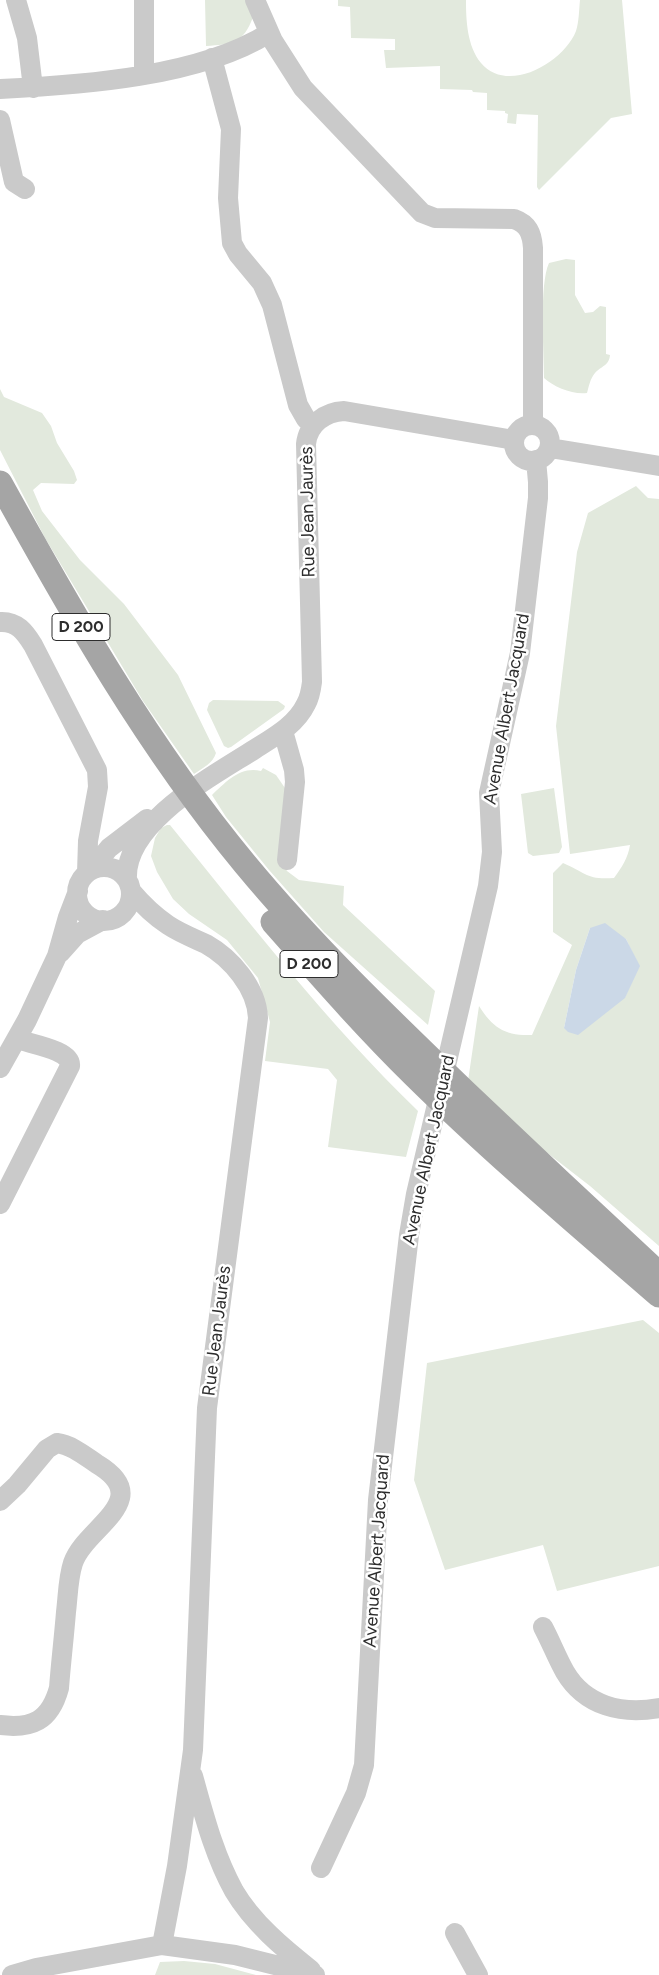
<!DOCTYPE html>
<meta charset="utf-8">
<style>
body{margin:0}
canvas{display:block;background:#fff}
</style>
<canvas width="659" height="1975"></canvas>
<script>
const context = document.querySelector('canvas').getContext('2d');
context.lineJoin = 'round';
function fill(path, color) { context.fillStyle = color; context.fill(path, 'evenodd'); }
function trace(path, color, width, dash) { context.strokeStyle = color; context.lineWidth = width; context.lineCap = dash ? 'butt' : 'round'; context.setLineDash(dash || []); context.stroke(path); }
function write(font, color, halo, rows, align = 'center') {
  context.font = font + ' Figtree,sans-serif'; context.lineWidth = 5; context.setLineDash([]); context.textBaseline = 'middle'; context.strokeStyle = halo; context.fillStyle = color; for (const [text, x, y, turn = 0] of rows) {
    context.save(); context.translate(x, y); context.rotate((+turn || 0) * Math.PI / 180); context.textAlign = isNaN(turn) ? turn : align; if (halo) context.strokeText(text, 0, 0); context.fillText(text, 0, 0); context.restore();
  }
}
const green = new Path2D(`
 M205,0H247L253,17C243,44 232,44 206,46Z
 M338,0H466C466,20 467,46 481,63C508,95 564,62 576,31C579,22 579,10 580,0H622L632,114L611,118L539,190L537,187L538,115L517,114L516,124L507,123L508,114L505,113V111L487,110V93L473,92L472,90L440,89V66L386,68L384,50H395V39L351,38L350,7L338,6Z
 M566,259L575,260V295L585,313L593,312L600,306L606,307V354L610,355C609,366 601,366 595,373C590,379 589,386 587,393C573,395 554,387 544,378C544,350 539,285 549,263Z
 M0,389L4,397L42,413L51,426L57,443L74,471L77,480L74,484L41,483L33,490L42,511L80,560L124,604L178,675L216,753C213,763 203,768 194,774L143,701L45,538L0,450Z
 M636,486L648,498L659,499V1246L590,1186L541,1148L468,1081L479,1006C493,1028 505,1036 532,1035L572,945L553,932V873L563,863C587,873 586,880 614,878C622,867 628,858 630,845L570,854L556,726L577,552L588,513ZM590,928L626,939L639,966L625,997L564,1028L576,970Z
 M213,700L278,701L285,706L284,709L231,747L228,748L224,746L207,710L209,703Z
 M263,768L276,775L287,791L281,860L287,871L299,880L344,886L343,905L435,991L428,1025L324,932L269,870L226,817L212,795C226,782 240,766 261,771Z
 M554,788L562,847L559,853L533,856L528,853L521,794Z
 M167,825H170C250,923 327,1023 418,1111L406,1157L328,1147L337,1080L328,1069L265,1061L270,1022L258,978L227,940L189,914L173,899L157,872L151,856L155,838L161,828Z
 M643,1320L659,1333V1566L557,1591L543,1545L445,1570L414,1480L427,1363Z
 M184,1961L215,1964L256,1975H155L160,1962Z`);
const water = new Path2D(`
 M605,923L626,939L640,966L625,998L578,1035L568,1032L564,1028L576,970L590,928Z`);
const minor = new Path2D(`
 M16,0L27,38L33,88
 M144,0V75
 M255,0L273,41L303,88L422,213L435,218L514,219C528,224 532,233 533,248V424
 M212,58L231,129L228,198L232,243L238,254L262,283L272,305L298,405L306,419L313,426
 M0,89C82,85 199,77 269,33
 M0,120L14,182L25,189
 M514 443a18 18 0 1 1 36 0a18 18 0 1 1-36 0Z
 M550,448L659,466
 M0,622C17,621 25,632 33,645L97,770L98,787L88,841L87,873
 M283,731L294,770L295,782L287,860
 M77 894a27 27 0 1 1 54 0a27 27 0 1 1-54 0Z
 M90,871L109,848L147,819
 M127,879C124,823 213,776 255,749C274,737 296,725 306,704C310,697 311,690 312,682L306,444C308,424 325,412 344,411L514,440
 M131,891C142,904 153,915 168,925C180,933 193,938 206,944C231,958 257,988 258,1018L207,1408L193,1750L177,1866L162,1945
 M60,953L77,934L103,920
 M0,1068L27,1020L57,956L68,917L78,891
 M0,1204L70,1066C72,1050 30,1044 17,1039
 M0,1501L17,1485L47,1449L57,1443C72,1445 85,1456 97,1464C157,1500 85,1527 73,1563C68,1578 68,1596 66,1612C64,1637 61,1662 59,1688C50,1721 32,1729 0,1725
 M543,1627C551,1642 557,1658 565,1672C585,1706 622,1715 659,1708
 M193,1776C204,1815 214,1855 234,1891C253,1923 283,1948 311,1970
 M321,1868L356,1793L364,1765L378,1500L409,1235L416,1194L488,886L492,852L489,793L520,653L538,498V482L536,460
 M455,1933L478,1975
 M12,1975L36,1968L162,1945L235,1955L315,1975`);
const major = new Path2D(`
 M0,483C73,615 148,747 245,864C312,945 389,1019 465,1092C529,1153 594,1214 659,1274
 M273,922C319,974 364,1026 414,1075C492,1152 576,1223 659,1295`);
const shields = [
 [81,627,58],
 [309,964,58]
];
const shieldNames = [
 ["D 200",81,627],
 ["D 200",309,964]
];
const streetNames = [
 ["Rue Jean Jaurès",308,512,-91],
 ["Avenue Albert Jacquard",507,709,-80],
 ["Avenue Albert Jacquard",429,1150,-78],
 ["Rue Jean Jaurès",217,1331,-83],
 ["Avenue Albert Jacquard",377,1551,-86]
];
fill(green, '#e2e9dd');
fill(water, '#cbd8e7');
trace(minor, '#cacaca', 20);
trace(major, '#a5a5a5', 25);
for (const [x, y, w] of shields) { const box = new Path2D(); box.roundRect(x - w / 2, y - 13.5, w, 27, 4); context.fillStyle = '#fff'; context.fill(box); trace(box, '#2d2d2d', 1); }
write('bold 16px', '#2d2d2d', null, shieldNames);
write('18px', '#2d2d2d', '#fff', streetNames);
</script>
